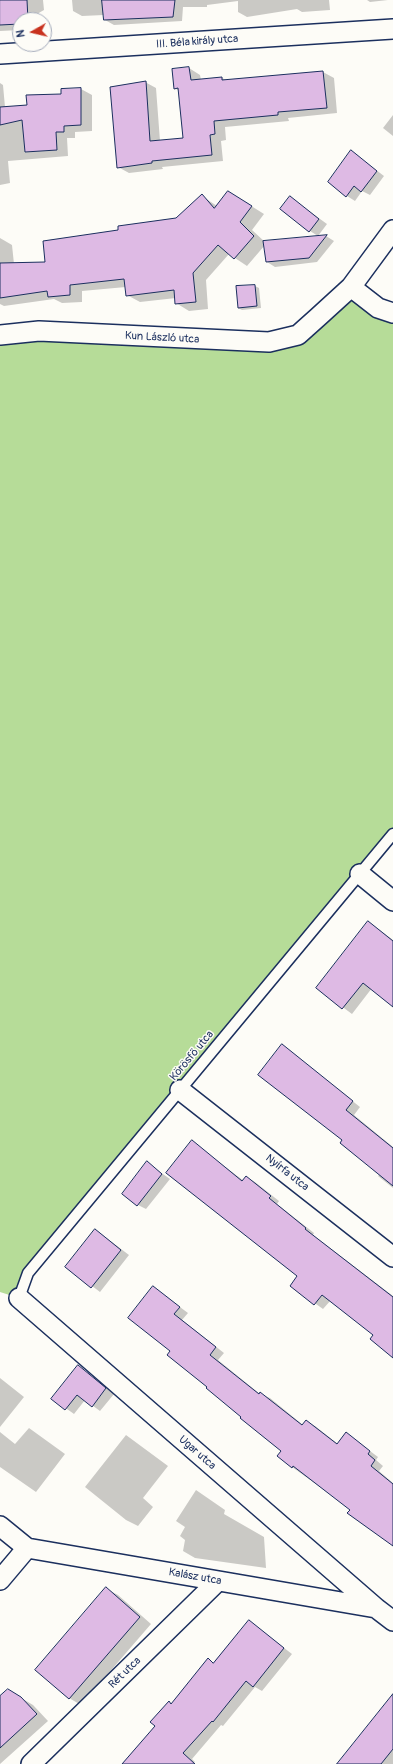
<!DOCTYPE html>
<meta charset="utf-8">
<style>
body{margin:0}
#map{position:relative;width:393px;height:1764px;overflow:hidden;background:#fdfcf7;font-family:Pangolin,sans-serif}
canvas{display:block}
.north{position:absolute;left:12px;top:12px;width:40px;height:40px;box-sizing:border-box;background:#fdfcf7;border:1px solid #a3aaba;border-radius:50%;rotate:262deg;font-size:11px;font-weight:700;line-height:16px;text-align:center;color:#1b2f5e}
.north::after{content:'';display:block;margin:auto;width:14px;height:18px;background:#c8321e;clip-path:polygon(50% 0,100% 100%,50% 72%,0 100%)}
</style>
<div id="map">
<canvas width="393" height="1764"></canvas>
<div class="north">N</div>
</div>
<script>
const context = document.querySelector('canvas').getContext('2d');
context.lineJoin = 'round';
function fill(path, color) { context.fillStyle = color; context.fill(path, 'evenodd'); }
function trace(path, color, width, dash) { context.strokeStyle = color; context.lineWidth = width; context.lineCap = dash ? 'butt' : 'round'; context.setLineDash(dash || []); context.stroke(path); }
function write(font, color, halo, rows, align = 'center') {
  context.font = font + ' Pangolin,sans-serif'; context.lineWidth = 3; context.setLineDash([]); context.textBaseline = 'middle'; context.strokeStyle = halo; context.fillStyle = color; for (const [text, x, y, turn = 0] of rows) {
    context.save(); context.translate(x, y); context.rotate((+turn || 0) * Math.PI / 180); context.textAlign = isNaN(turn) ? turn : align; if (halo) context.strokeText(text, 0, 0); context.fillText(text, 0, 0); context.restore();
  }
}
const green = new Path2D(`
 M351,287L393,313V834L28,1273L19,1298L0,1292V334L298,335Z`);
const shadow = new Path2D(`
 M0,0H43L44,10L37,14V20H20V30L0,31Z
 M72,0H329L330,10L302,12L297,9L247,17L238,12V1L207,5V7H183L182,21L114,25L105,20L104,15L82,16L73,11Z
 M367,0H388L370,2Z
 M189,68L200,75L201,80L222,78L226,80L323,72L334,78L337,113L288,118L289,121L225,127L226,140L221,141L223,161L162,167L163,169L129,173L118,167L145,82L156,88L160,141L184,138L179,91L175,88Z
 M0,83L3,85L5,107L28,105L81,89L92,95V131L75,132V138H67L68,156L8,161L10,183L0,185Z
 M393,115V136L383,128Z
 M351,151L384,176L370,195L362,191L355,201L347,196Z
 M229,192L264,214L252,230L265,242L326,236L334,241L317,262L275,267L267,262L265,245L247,266L229,254L206,280L208,309L189,311L176,303V298L140,302L127,295L126,287L82,291V302L62,303L54,299L4,306L0,304V238L12,245L14,264L46,263L119,231L176,219L202,196L217,206Z
 M291,198L327,224L318,236L310,231Z
 M255,286L259,288L261,308L242,310L238,308Z
 M369,922L393,940V1005L372,988L352,1014L317,988Z
 M282,1045L360,1107L354,1115L393,1147V1188L378,1176L380,1174L344,1140Z
 M192,1142L244,1181L246,1177L255,1182L279,1201L277,1204L314,1233L313,1235L393,1296V1357L375,1334L331,1300L323,1309L291,1286L299,1276Z
 M147,1163L170,1179L146,1209L138,1205Z
 M96,1230L129,1255L100,1292L67,1267Z
 M153,1287L188,1313L182,1320L224,1353L218,1360L260,1394L270,1398L303,1425L306,1421L315,1426L338,1444L346,1433L378,1457L376,1460L383,1466L379,1471L393,1483V1546L351,1509L292,1467L282,1451L208,1386L171,1351Z
 M78,1366L114,1394L100,1411L85,1400L74,1414L53,1399Z
 M0,1378L24,1397L0,1427Z
 M29,1428L65,1454L36,1492L0,1467V1432L15,1444Z
 M126,1435L168,1466L143,1498L153,1507L138,1526L126,1520L85,1487Z
 M196,1490L225,1510L224,1514L264,1537L266,1568L195,1558L183,1551L185,1540L180,1536L185,1527L176,1521Z
 M107,1589L118,1595L151,1624L81,1705L69,1698Z
 M249,1621L292,1654L262,1691L255,1687L223,1726L221,1725L192,1759L195,1762L193,1764H122L156,1726L169,1702L172,1704L208,1660L214,1663Z
 M8,1690L33,1705L48,1721L0,1764V1698Z
 M393,1698V1764H338Z`);
const building = new Path2D(`
 M0,0H27L28,20H20V24L0,25Z
 M102,0H175L173,17L104,20Z
 M189,67L191,80L222,77V80L323,71L327,108L278,112V115L214,121L215,134L210,135L212,155L152,161V163L117,168L110,87L146,81L150,141L183,138L178,88L174,89L172,69Z
 M81,88V125L64,126V132H56L57,150L25,152L22,120L0,125V107L27,105L26,95L61,94V89Z
 M351,150L377,171L361,192L354,186L346,197L328,182Z
 M228,191L252,206L240,222L254,236L234,259L218,245L193,273L196,302L175,304L174,290L126,296L124,279L70,285V295L48,297L47,291L0,298V263L45,262L43,241L118,230V226L176,218L202,194L214,208Z
 M290,196L319,219L309,232L280,209Z
 M327,235L309,258L266,262L263,241Z
 M255,285L257,306L238,308L236,286Z
 M368,921L393,941V1007L363,983L342,1009L316,988Z
 M282,1044L353,1101L346,1110L393,1148V1186L340,1143L342,1140L258,1075Z
 M192,1140L242,1181L246,1176L271,1196L269,1198L306,1228L305,1229L393,1297V1358L370,1339L373,1335L322,1295L314,1305L290,1286L297,1276L166,1173Z
 M147,1161L162,1174L137,1206L122,1194Z
 M95,1229L121,1250L91,1288L65,1267Z
 M153,1286L180,1307L174,1314L216,1347L210,1355L259,1394L260,1392L302,1425L306,1420L337,1444L346,1432L370,1451L368,1454L375,1460L371,1466L393,1484V1546L347,1513L350,1510L293,1466L292,1468L277,1456L281,1451L240,1418L241,1417L206,1388L207,1387L167,1355L170,1351L128,1318Z
 M78,1365L106,1388L92,1407L77,1395L65,1410L51,1399Z
 M106,1587L140,1617L69,1699L35,1670Z
 M249,1620L284,1648L253,1687L246,1681L213,1722L212,1721L183,1753L195,1764H122L155,1726L150,1722L169,1701L171,1704L208,1658L213,1663Z
 M8,1689L21,1697L37,1714L0,1748V1696Z
 M393,1694V1749L381,1764H337Z`);
const service = new Path2D(`
 M19,1298L28,1273L393,834`);
const minor = new Path2D(`
 M0,54L393,29
 M351,287L378,308L393,313
 M0,335L39,331L269,342L298,335L317,318L351,287L393,230
 M360,874L393,901
 M180,1090L393,1257
 M19,1298L376,1608
 M0,1526L27,1548L376,1608L393,1621
 M0,1580L27,1548
 M31,1764L218,1581`);
const streetNames = [
 ["III. Béla király utca",197,42,-4],
 ["Kun László utca",162,338,3],
 ["Körösfő utca",192,1056,-50],
 ["Nyírfa utca",287,1173,38],
 ["Ugar utca",197,1453,41],
 ["Kalász utca",195,1577,10],
 ["Rét utca",125,1673,-44]
];
fill(green, '#b6dc98');
fill(shadow, '#0003');
fill(building, '#debae4');
trace(building, '#1b2f5e', 1);
trace(service, '#1b2f5e', 13);
trace(minor, '#1b2f5e', 22);
trace(service, '#fdfcf7', 10);
trace(minor, '#fdfcf7', 19);
write('11px', '#1b2f5e', '#fdfcf7', streetNames);
</script>
